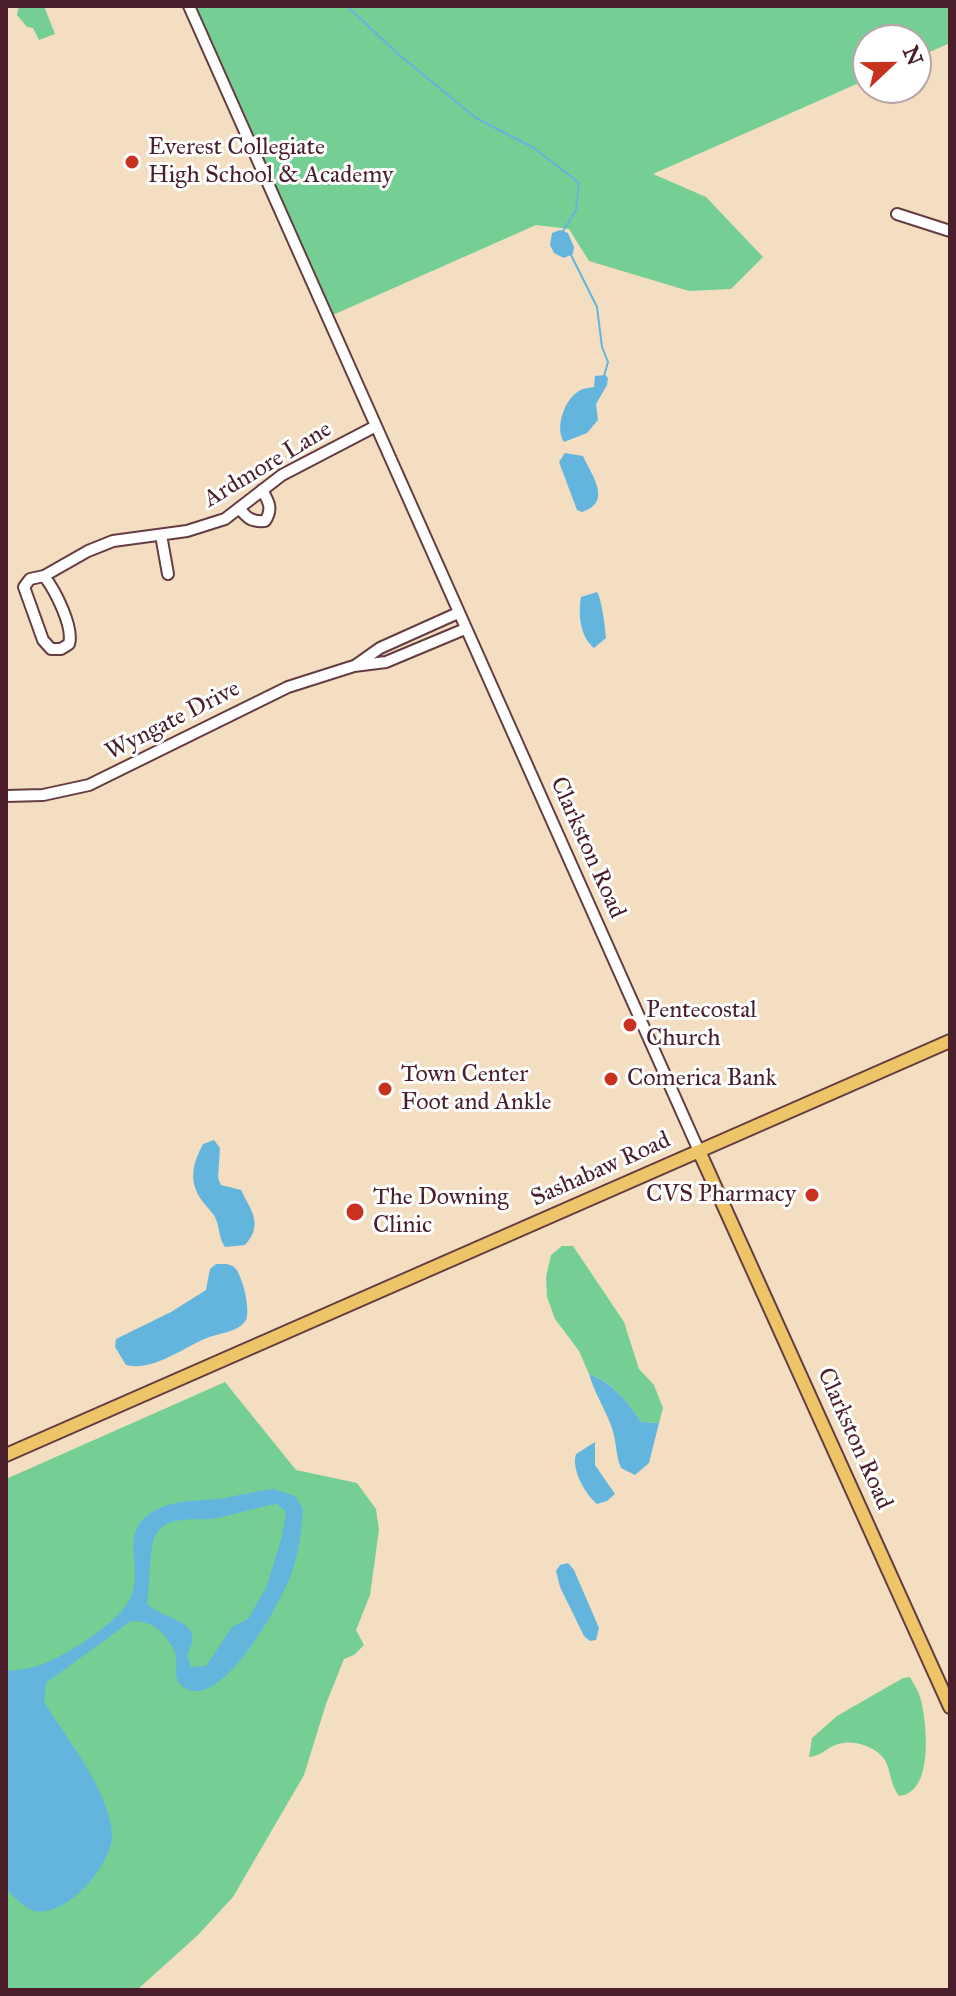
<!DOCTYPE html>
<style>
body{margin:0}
#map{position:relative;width:956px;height:1996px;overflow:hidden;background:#f4dec2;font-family:"IM FELL Great Primer",serif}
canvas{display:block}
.frame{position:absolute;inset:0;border:8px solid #4a1f2b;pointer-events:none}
.north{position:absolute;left:852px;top:24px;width:80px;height:80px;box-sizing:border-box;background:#fff;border:2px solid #b7a5aa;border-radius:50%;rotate:68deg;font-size:22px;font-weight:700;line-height:32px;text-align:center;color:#4a1f2b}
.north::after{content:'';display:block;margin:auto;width:28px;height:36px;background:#c8321e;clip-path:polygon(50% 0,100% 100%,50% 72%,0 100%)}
</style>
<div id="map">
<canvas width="956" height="1996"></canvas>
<div class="frame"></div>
<div class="north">N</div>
</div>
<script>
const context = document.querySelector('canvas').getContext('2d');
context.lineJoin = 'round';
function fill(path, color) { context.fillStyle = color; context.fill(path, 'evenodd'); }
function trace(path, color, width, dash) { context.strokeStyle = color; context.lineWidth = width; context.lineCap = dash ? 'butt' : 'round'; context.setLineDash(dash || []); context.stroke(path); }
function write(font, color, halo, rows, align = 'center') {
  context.font = font + ' "IM FELL Great Primer",serif'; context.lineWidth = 6; context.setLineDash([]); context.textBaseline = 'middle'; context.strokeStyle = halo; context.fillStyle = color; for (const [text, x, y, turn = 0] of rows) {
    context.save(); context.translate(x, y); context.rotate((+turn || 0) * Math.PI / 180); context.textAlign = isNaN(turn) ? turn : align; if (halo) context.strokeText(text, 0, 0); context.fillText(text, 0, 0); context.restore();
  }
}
const green = new Path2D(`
 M19,6H44L55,34L39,40L33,28L27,27L17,15Z
 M189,6H950V43L916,58V40H868V79L653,174L706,197L763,257L731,289L689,291L589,261L569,229L536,225L326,318Z
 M562,1246H573L624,1322L639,1369L654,1385L663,1408L659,1423L641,1422C627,1401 613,1383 589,1374L579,1351L555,1319L547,1297L546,1277L551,1255Z
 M225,1382L296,1470L357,1483L376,1509L379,1530L370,1595L356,1630L364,1645L354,1655L344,1659L326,1704L304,1775L233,1897L198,1935L137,1990H6V1479Z
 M910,1677C914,1684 919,1692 921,1700C927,1725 934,1793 899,1796C890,1784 891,1771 885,1760C876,1746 853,1739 838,1744C827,1747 822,1756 809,1757L812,1738L837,1716L903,1678Z`);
const water = new Path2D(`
 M560,230L568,233L574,247L573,254L564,258L554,253L550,245L552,233Z
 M605,375L608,378L607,385L596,404L598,420L587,433L564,442C554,428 565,397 581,390C584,388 591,388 594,387L595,376Z
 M565,453L583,456C592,476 613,502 582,512L577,510L559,462Z
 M597,592C602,600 605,627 606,638L594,648C580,636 578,615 581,597Z
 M214,1140L220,1148L218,1178L221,1185L241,1190C251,1211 264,1224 245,1245L225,1247C218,1237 220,1227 215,1217C212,1212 207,1207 203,1202C188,1182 192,1165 203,1144Z
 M216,1264C223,1264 229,1263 234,1267C242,1273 251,1310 246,1320C239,1332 219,1333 207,1338C184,1347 153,1372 126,1365L115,1347L116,1339L171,1312L206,1290L210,1269Z
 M589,1374C614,1384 627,1401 641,1422L659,1423L649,1463L635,1475L621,1468C615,1454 617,1438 610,1423C603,1405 595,1394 589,1374Z
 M595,1442V1465L615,1494L607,1501L597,1504C585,1494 571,1469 576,1454Z
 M273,1489L295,1496L303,1509C302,1530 298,1555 291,1575C280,1603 223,1710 185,1688C172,1681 177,1667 176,1655C175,1649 170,1644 167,1639C157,1625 148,1622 131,1621L46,1683L44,1702C66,1738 109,1790 112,1833C114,1863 67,1917 36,1911C26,1910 13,1896 6,1889V1671C20,1670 35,1668 48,1662C71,1652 125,1619 132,1594C142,1564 121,1535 148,1515C170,1498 199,1502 225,1498C241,1495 257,1491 273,1489ZM277,1504L286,1512L282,1537L266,1588L248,1619L232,1627L206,1666L191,1667L187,1655C208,1620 165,1621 147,1604C150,1587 149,1549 155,1536C166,1513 197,1522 217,1518C237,1514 256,1507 277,1504Z
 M568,1563L574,1570L599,1628L596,1640L590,1641L584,1636L560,1587L556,1571L560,1565Z`);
const stream = new Path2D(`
 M347,6L398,54L476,118L534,148L579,183L576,210L562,233
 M570,253L597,307L602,347L608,362L604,376`);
const minor = new Path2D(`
 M189,6L699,1151
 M897,214L950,231
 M239,508C247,518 251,522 265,521C273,509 269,502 262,490
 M161,535L168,574
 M44,576C55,590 74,627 69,644L61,649H51L43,640L24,587L30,579L44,576L88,551L113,541L187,531L225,519L282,475L376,426
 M356,665L380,648L458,613
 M6,796L43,795L89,785L288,687L354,666L386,662L465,629`);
const major = new Path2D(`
 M699,1151L950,1707
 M6,1455L950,1041`);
const markers = [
 [132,162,8,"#c8321e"],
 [630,1025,8,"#c8321e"],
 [611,1079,8,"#c8321e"],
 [385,1089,8,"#c8321e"],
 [812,1195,8,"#c8321e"],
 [355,1212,10,"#c8321e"]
];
const poiNames = [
 ["Everest Collegiate",148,148],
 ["High School & Academy",148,176],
 ["Pentecostal",646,1011],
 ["Church",646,1039],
 ["Town Center",401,1075],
 ["Foot and Ankle",401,1103],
 ["Comerica Bank",627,1079],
 ["CVS Pharmacy",796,1195,"right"],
 ["The Downing",373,1198],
 ["Clinic",373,1226]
];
const streetNames = [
 ["Ardmore Lane",268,465,-31],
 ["Wyngate Drive",173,721,-27],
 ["Clarkston Road",587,848,66],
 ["Sashabaw Road",601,1170,-24],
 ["Clarkston Road",854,1439,66]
];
fill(green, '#75ce94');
fill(water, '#63b5de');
trace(stream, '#63b5de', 2);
trace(minor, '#643c42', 14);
trace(major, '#643c42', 16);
trace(minor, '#fff', 10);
trace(major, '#eec469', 12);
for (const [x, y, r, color] of markers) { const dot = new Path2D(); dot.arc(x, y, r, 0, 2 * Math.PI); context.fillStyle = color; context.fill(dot); trace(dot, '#fff', 3); }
write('24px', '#4a1f2b', '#fff', poiNames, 'left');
write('24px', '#4a1f2b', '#fff', streetNames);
</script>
